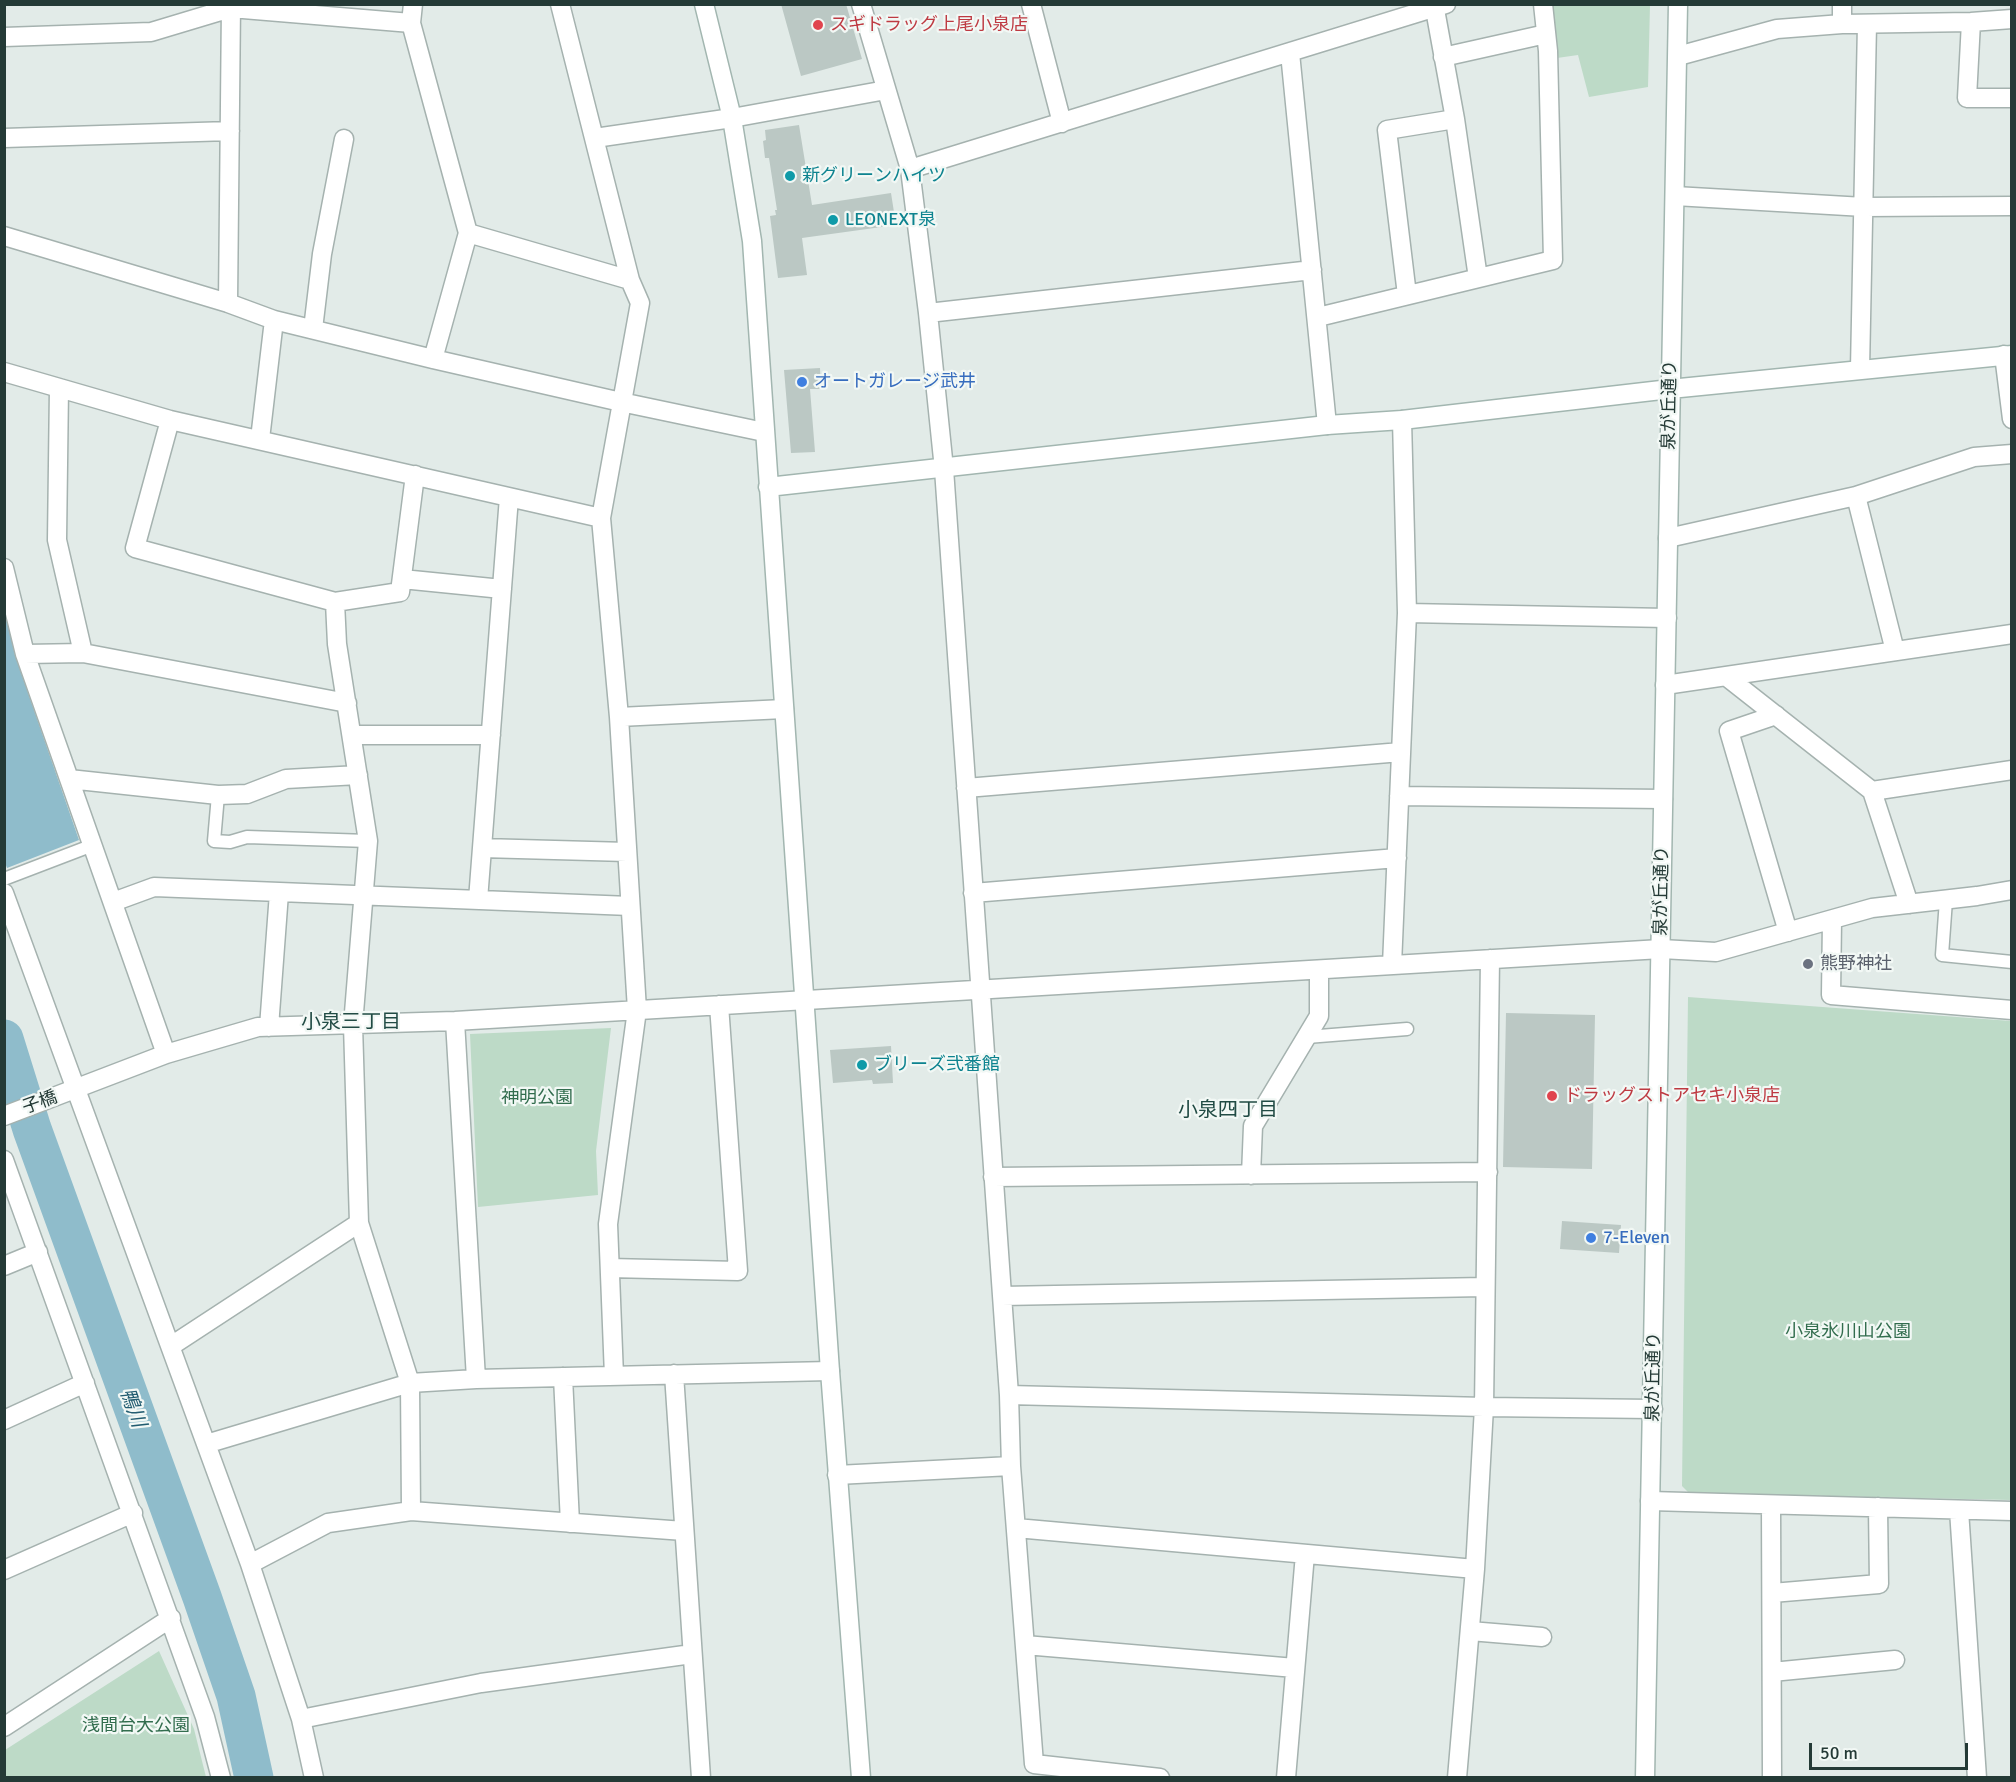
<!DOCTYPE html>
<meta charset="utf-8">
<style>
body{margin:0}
#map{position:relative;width:2016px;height:1782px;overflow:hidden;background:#e2ebe8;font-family:Signika,sans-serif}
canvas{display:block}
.frame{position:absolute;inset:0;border:6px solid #243a36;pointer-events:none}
.scale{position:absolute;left:1809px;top:1743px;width:159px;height:27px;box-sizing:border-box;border:3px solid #243a36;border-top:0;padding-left:8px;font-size:18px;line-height:21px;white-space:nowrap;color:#243a36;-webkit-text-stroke:4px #f2f8f5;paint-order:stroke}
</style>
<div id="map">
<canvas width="2016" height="1782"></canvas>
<div class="frame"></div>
<div class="scale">50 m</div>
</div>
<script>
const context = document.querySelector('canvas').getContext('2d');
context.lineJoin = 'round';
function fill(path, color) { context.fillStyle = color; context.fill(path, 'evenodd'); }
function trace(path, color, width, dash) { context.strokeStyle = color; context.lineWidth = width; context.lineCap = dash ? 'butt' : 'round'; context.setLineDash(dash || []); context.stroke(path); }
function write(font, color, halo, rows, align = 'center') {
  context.font = font + ' Signika,"Noto Sans JP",sans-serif'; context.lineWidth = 4.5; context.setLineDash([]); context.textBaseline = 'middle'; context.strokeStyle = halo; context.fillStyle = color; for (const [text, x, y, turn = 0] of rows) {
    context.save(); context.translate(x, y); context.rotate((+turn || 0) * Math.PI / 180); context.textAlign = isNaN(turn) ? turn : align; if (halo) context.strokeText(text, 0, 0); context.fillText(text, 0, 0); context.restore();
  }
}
const green = new Path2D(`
 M1550,5H1650L1648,87L1589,97L1578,55L1557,58Z
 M1688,997L2011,1021V1500L1689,1493L1682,1486Z
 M611,1028L596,1151L598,1195L478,1207L470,1034Z
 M159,1651L194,1729L206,1777H5V1750Z`);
const water = new Path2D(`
 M5,611L15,655L79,840L7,868L4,860Z`);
const river = new Path2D(`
 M4,1039L32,1129L202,1597L236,1696L254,1778`);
const building = new Path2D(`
 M781,4H846L862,59L801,76Z
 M799,125L812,205L891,193L896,225L802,238L807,275L778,278L770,216L776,215L775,210H777L769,158H765L763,141L766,140L765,130Z
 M820,368L821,389H810L815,452L791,453L784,370Z
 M1506,1013L1595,1015L1592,1169L1503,1167Z
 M891,1046L893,1083L873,1084L872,1080L833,1083L830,1050Z
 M1562,1221L1621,1225L1619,1253L1560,1249Z`);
const lane = new Path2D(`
 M218,795L214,841L230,842L247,837L368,841
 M4,879L93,845
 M1946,900L1942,955L2012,962
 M1307,1037L1407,1029`);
const street = new Path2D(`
 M413,4L411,23L468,233L433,359
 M560,4L630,280L640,303L601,518L619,717L637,1010L608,1224L614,1376
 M861,4L910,169L928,313L944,469L1009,1395L1011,1466L1034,1764L1160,1778
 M1031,4L1062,123
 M1434,4L1455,119
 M1971,22L1967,98H2012
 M1842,24V4
 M4,37L151,32L231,8L411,23
 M1290,53L1327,425
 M1678,56L1777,29L1842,24L1971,22L2012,19
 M1443,57L1546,34
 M4,138L230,131
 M595,138L732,118L886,90
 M910,169L1446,4
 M1675,196L1864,207L2012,206
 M468,233L630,280
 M4,236L228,303L274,320L433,359L621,402L764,432
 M1407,295L1387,130L1455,119L1478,278
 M228,303L231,4
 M928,313L1312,270
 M1318,317L1553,260L1548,51L1543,4
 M313,329L322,254L344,139
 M2004,355L2012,419
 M1860,369L1867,24
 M4,372L170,420L601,518
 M59,388L57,540L83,653
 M170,420L135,548L335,602L400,592L415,475
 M260,439L274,320
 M1856,496L1895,651
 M1668,538L1856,496L1974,457L2012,454
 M4,568L25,654L166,1054
 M402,579L502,589
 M335,602L337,644L368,841L353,1025L359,1223L410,1383L411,1511
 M1407,613L1667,618
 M25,654L83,653L347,703
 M1727,677L1872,791L1909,904
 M1665,685L2012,634
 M1776,715L1729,731L1788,932
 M619,717L784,709
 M352,735H491
 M69,779L218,795L247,794L286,779L358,775
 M966,788L1401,752
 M1872,791L2012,770
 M1399,796L1663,799
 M482,848L627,852
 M4,893L250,1564L301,1719L314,1778
 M973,893L1397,858
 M478,900L509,497
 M113,902L154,887L630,906
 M1832,920L1831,995L2012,1010
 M1392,965L1407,613L1402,420
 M455,1021L476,1379
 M269,1027L279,893
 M4,1116L166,1054L258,1027L455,1021L1661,949L1716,952L1872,908L1977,896L2012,890
 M4,1160L205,1717L221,1778
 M1251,1175L1253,1126L1319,1016V970
 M993,1177L1488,1172
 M4,1266L38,1252
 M610,1268L738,1271L719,1005
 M1002,1296L1484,1287
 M171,1346L359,1223
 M674,1374L701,1778
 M563,1377L570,1523
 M1009,1395L1484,1407L1653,1409
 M4,1420L85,1383
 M206,1444L410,1383L476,1379L830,1371
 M837,1475L1011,1466
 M1650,1501L2012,1511
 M1771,1505L1772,1778
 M1959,1510L1977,1778
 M1016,1528L1475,1569
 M250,1564L328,1523L411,1511L684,1531
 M4,1570L133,1513
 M1772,1593L1879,1584L1878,1507
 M1470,1631L1542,1637
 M1025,1645L1295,1668
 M1772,1672L1895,1660
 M301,1719L481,1683L692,1654
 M4,1727L171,1618
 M1286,1778L1305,1554
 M1457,1778L1475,1569L1484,1407L1490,959`);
const secondary = new Path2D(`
 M704,4L732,118L752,241L830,1371L861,1778
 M768,487L1327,425L1402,420L1670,389L2012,355
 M1645,1778L1678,4`);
const markers = [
 [818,25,6,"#e0444e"],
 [790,176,6,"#0f9aa8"],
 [833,220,6,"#0f9aa8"],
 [802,382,6,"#3f7fe0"],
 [1808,964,6,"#6b7280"],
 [862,1065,6,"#0f9aa8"],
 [1552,1096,6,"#e0444e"],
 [1591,1238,6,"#3f7fe0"]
];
const healthNames = [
 ["スギドラッグ上尾小泉店",830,25],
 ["ドラッグストアセキ小泉店",1564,1096]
];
const cultureNames = [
 ["新グリーンハイツ",802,176],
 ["LEONEXT泉",845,220],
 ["ブリーズ弐番館",874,1065]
];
const shopNames = [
 ["オートガレージ武井",814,382],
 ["7-Eleven",1603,1238]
];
const streetNames = [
 ["泉が丘通り",1670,405,-89],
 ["泉が丘通り",1662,891,-89],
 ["子橋",40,1103,-20],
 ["泉が丘通り",1654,1377,-89]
];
const worshipNames = [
 ["熊野神社",1820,964]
];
const parkNames = [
 ["神明公園",537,1098],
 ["小泉氷川山公園",1848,1332],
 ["浅間台大公園",136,1726]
];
const neighbourhoodNames = [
 ["小泉三丁目",351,1023],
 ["小泉四丁目",1228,1111]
];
const waterNames = [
 ["鴨川",132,1408,70]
];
fill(green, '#bddac7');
fill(water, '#8fbccb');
trace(river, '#8fbccb', 39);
fill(building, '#bbc8c4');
trace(lane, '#a5b2af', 15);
trace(street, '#a5b2af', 21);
trace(secondary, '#a2b6b0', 21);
trace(lane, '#fff', 12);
trace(street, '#fff', 18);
trace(secondary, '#fff', 18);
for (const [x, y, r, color] of markers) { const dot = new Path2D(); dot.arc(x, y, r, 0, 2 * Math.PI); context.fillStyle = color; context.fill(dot); trace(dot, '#f2f8f5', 2); }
write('18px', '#be3a42', '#f2f8f5', healthNames, 'left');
write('18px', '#0d838f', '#f2f8f5', cultureNames, 'left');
write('18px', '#366cbe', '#f2f8f5', shopNames, 'left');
write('18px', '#243a36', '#f2f8f5', streetNames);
write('18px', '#5b616d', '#f2f8f5', worshipNames, 'left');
write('18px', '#326d4e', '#f2f8f5', parkNames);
write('20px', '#214b44', '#f2f8f5', neighbourhoodNames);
write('italic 20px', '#235d71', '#f2f8f5', waterNames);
</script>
